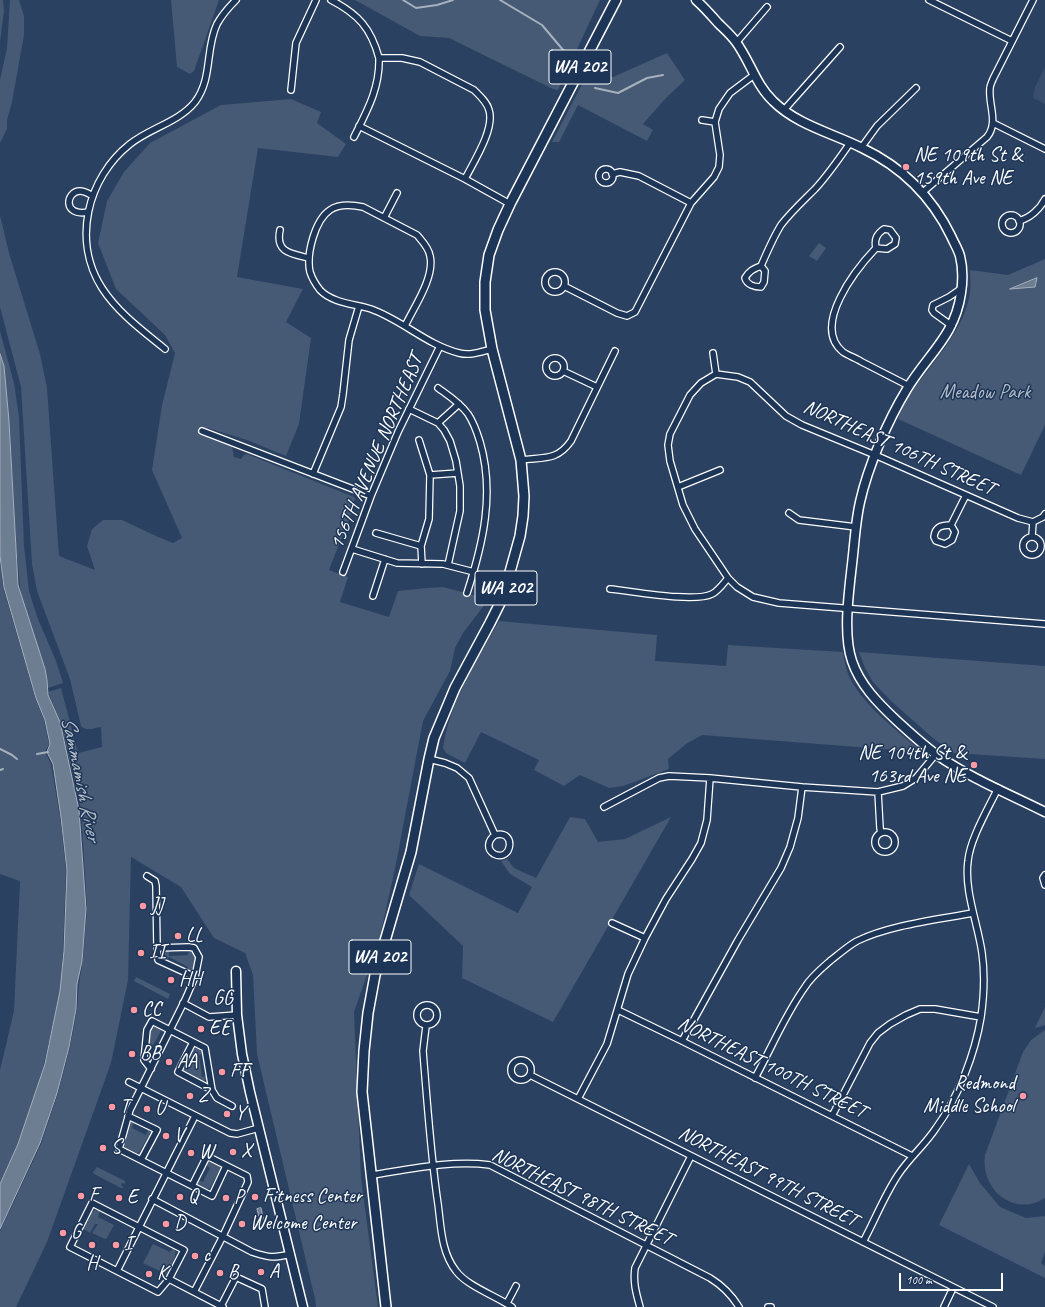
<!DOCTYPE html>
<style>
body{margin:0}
#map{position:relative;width:1045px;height:1307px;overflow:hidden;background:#2a4161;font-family:Caveat,sans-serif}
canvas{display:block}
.scale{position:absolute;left:899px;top:1273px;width:104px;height:18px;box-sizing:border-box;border:2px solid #fff;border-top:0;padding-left:5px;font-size:12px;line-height:14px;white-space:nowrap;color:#fff;-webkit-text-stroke:3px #1d3557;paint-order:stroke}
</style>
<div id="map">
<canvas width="1045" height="1307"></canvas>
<div class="scale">100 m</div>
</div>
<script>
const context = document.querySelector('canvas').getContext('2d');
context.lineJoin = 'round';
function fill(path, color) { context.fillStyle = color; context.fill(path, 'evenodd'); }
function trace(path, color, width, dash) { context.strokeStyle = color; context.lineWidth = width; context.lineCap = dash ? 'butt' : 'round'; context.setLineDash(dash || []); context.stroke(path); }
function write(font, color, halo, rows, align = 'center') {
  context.font = font + ' Caveat,sans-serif'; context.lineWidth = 3; context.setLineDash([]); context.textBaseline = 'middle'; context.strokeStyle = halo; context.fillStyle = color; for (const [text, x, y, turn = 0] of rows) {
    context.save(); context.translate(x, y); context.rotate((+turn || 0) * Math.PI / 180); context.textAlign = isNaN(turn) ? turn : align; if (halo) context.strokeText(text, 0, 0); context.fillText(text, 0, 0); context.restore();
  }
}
const built = new Path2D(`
 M1045,67V104L1033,98L1035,87Z`);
const green = new Path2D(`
 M0,0H3L4,11L0,42Z
 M10,0H19L24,16V35L12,102L7,120V129L0,143V80L7,48Z
 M171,0H219L194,71L190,74L177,67Z
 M355,0H600L558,90L553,89L449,38L420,36Z
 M667,53L685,80L666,98L643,124L653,130L647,141L578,105L559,142H552L591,67L597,73L613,77Z
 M291,99L321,112L317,123L346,144L338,157L258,148L237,277L303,289L286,322L311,338L299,424L286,456L247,440L208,428L203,434L232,447L234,457L241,459L244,455L247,454L354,497L355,499L353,504H355L329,570L348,577L340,602L389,617L398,591L427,588L443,587L489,599L463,633L455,648L450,671L423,721L395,869L379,941L354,1012L361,1178L378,1307H316L315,1299L257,1054L253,975L245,953L214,938L181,887L131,857L128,980L111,1063L47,1242L16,1307H0V1231L41,1144L58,1093L70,1047L77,1009L79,984L83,959L87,909L81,809L61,724L48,692L61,688L78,753L102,747L101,727C94,728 87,732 81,726L70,679L37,591L32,564L21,387L0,307V215L9,253L40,354L47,388L59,556L95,570L87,546L92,529L103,520H122L156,536L173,543L182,538L152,470L162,405L175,353L165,335L116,289L98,243L107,201L124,172L150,143L221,105Z
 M819,243L826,248L817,261L809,256Z
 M1045,259V425L1021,475L898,419C900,414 902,407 905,402C925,369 966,331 970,292C971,285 970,277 970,270L1008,275Z
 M0,331L14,383L19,417L24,546L29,591L38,619L56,661L63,683L48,688L47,677L21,596L16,545L10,430L4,366L0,354Z
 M0,562L3,587L35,697L44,720L49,744L45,752L51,764L60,817L66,870L63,951L60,991L44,1064L29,1114L18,1144L0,1182V1070L14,1011L20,881L0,874Z
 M499,621L657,635L655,661L726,666L728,645L843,652C844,658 845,665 847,671C858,702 897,730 922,752L702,735L686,744L668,759L669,769L623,786L609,788L580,775L564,786L534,770L539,760L481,732L465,763L446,753L443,748C450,701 476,662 499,621Z
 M859,652L1045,666V759L954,753L934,739L892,702L873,682L865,668Z
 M570,817L585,819L598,842L625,839L671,817L553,1022L462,978L463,946L409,895L419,864L518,913L532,887L510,874L501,861L507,859L514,868L536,878Z
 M167,951L169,952V956L188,955L189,951L193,953L196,957L195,966L190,972L186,971L188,967L169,957L168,959H165L163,954L164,952Z
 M136,977L170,994L168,999L134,981Z
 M1045,1007V1025L1035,1028Z
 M153,1027H158L161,1031L147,1056L149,1033Z
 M1045,1030V1198C1014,1218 980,1189 985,1155L1023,1052L1031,1040Z
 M196,1048L201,1049L204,1052L203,1054L199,1055L202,1077L207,1076V1079L203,1081L184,1073L182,1070L191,1052Z
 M130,1121L134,1123L132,1128L146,1135L148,1130L151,1132L138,1154L123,1147L122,1145Z
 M209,1162H211L221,1167L210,1188L208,1189L198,1185L197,1183L198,1180L203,1182L210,1168L206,1165Z
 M969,1164L980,1183L1000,1207L1026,1218L1045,1216V1252L1041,1263L1045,1266V1278L939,1225Z
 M97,1167L125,1181V1184L122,1183L121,1185L124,1188H121L94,1174L93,1172Z
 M95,1210L100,1211L98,1217L114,1225L107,1238L105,1239L92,1233L98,1224H95L90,1233L84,1229L91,1213Z
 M153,1244L170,1252L173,1248L175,1250C177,1258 170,1267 166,1274L143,1263Z`);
const water = new Path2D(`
 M1037,278L1035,287L1010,289Z
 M0,354L4,366L9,421L18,585L45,669L47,680L48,695L60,722L79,810L86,909L82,961L77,984L76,1009L69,1047L57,1093L40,1143L0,1229V1184L18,1144L45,1064L60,991L64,951L67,870L61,817L53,764L47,752L50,744L45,720L36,698L4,587L0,556Z
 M261,1208L265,1226L261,1227L258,1224L259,1217L257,1209Z`);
const stream = new Path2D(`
 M403,0L416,8L437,5L453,0
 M500,0L542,25L569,57
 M595,88L618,93L647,78L663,75
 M0,749L12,755L17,759
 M37,754L48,752
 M0,770L3,769`);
const street = new Path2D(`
 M331,0C358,14 371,28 379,58H402L420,62L474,90C480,96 487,102 489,110C495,129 474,161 465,179
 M929,0L1012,41
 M736,43L767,7
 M291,90L296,43L316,0
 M784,110L840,47
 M702,120L715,122
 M993,123L1045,149
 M359,126L465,179L510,204
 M354,137C367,111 380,88 379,58
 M861,148L877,126L916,88
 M599 176a7 7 0 1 1 14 0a7 7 0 1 1-14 0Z
 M612,174L620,172L639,176L691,203
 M923,192L987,137C999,122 988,105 990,88C990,85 992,82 993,79L1033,0
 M88,212C62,217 66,191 80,191C85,191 89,194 93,196
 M1002 224a9 9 0 1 1 18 0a9 9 0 1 1-18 0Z
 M384,218L397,193
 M1019,221C1030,218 1040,209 1045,199
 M280,230C275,253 292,254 309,258
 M876,248L887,249L895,244L896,238L890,230L884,229C877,234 874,239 876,248C856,269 811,326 843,352C849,356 856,358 862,362C878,370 893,378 909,386
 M761,266L765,271L764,282L761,287C755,287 747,285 745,278C749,271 753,269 761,266C767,252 773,238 781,225C791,212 803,201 815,189C828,175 839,159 850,143
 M545 282a10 10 0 1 1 20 0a10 10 0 1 1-20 0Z
 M564,286L617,313L627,316L635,312L691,203L714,177L719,167L720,155L715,122L719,109L730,93L754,75
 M405,326C414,307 435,277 430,256C429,248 422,241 417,235L363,207C353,205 339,204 330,210C315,220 306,254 310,272C312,278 316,285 320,290C332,303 355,304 371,309C402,320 427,345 459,353C470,356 480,352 492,349
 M952,326L934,313L932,310L933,305L949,297L962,288
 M165,349C143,331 118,313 102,288C72,241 87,178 130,144C150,128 179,122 195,102C213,78 205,49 217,24C222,15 229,7 236,0
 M713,353L716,374
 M546 367a9 9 0 1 1 18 0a9 9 0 1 1-18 0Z
 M563,371L597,387
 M716,374L701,383L690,395L670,434L668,445L670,461L683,505L695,529L728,578L737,587L753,597L779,603L1045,624
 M716,374L738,377L750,382L786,416L802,425L875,455L1018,518L1033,522
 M438,388C449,396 460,403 468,414C474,423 477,432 480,442C495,493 483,544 467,593
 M409,409L438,423L444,430L450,441L456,461L460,486V511L448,565
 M438,423L459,404
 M202,431L371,496
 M419,440L430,475L429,519L421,546
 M521,460C544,457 557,461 571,441L615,351
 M313,474L341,407L343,394L349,340L359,306
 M430,475L458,473
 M678,487L720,470
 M789,513L799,520L856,527
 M951,525L955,532L952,540L945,544L936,541L934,537C935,527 941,525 951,525L966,495
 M376,533L421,546L422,564
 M1032,536L1033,522L1043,517L1045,514
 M1023 546a9 9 0 1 1 18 0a9 9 0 1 1-18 0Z
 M352,549L397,563L443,564L474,572
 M343,572L371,496L398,432L440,346
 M610,589C632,591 694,603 712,594C718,591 723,584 728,578
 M373,596L385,559
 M429,759L445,763L457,768L469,778L495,835C488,840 486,849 494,854C512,863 517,829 495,835
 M878,792L880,828L881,833
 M604,807L659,778L669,776L710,778L802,787L878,792L903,786L916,778L936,754
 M875 842a10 10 0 1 1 20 0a10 10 0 1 1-20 0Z
 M1045,875L1043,878L1045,885
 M147,876L155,881L156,886L157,948
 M612,923L645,938
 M195,977L158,960L157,948L189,947L194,948L199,957L195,977L185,1000L130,1110L119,1149L212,1196L226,1166
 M183,1003L209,1017L237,1015
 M417 1015a10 10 0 1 1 20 0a10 10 0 1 1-20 0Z
 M618,1010L682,1041L912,1156
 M426,1026L423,1051L424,1064C428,1111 431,1157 438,1204C441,1226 441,1252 456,1271C467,1286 496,1296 512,1307
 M682,1041L738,940L781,868L790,847L798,818L802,787
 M511 1070a10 10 0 1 1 20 0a10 10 0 1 1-20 0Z
 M151,1069L144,1060L147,1030L152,1021L205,1048L212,1090L178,1072L193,1042
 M530,1075L993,1307
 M755,1078C772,1047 785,1015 805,987C811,977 822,968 830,961C839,954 848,946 857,941C890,925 936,920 973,913
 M129,1082L230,1133L237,1134L259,1128
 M212,1090L217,1098L232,1106
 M578,1099L607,1044L628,974L645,938L666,899L692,859L701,843L707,820L710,778
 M128,1116L157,1130L141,1160
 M832,1116L870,1043L878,1033L890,1024L906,1015L920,1009H935L981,1017
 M372,1175C411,1169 451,1160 490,1165L710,1278C723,1286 731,1294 739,1307
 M192,1186L207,1156L247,1176L248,1182L223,1236L194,1292
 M152,1199L252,1252C270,1258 273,1258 291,1254
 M863,1242C875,1220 884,1196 898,1175C909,1158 925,1145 936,1128C958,1098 975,1054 981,1017C984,996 985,974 982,953C978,924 964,891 968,861C970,839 988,809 998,788
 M117,1271L195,1116
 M169,1279L184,1250L92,1203L70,1247L158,1292L169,1279L223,1307
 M507,1303L516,1286
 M221,1306L236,1277L262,1289L265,1307
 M640,1307C636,1293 633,1282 635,1268L691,1156
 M768,1307H771
 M944,1307L953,1288`);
const secondary = new Path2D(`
 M696,0C704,7 711,15 718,23C724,29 731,35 736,42C750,61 756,85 773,101C797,125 832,133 862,148C902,167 932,197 951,236C954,243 958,249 960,256C963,268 963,280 961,293C955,336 928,354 907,389C888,420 868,466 860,502C856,519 855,537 853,555C850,585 842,632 852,661C860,685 878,703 896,720C909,732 922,744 937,755C970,778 1009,794 1045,812
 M236,971L237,1015L242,1054L250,1092L303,1307`);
const primary = new Path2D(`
 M386,1307L362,1092L364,1051L368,1013L375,975L411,852L429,759L434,738L455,688L490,623L503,597L520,536L523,516L524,496L521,460L492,349L485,310V282L489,255L498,230L510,204L616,0`);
const markers = [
 [906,167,4,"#ff9aa2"],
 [974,765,4,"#ff9aa2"],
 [143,906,4,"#ff9aa2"],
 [178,936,4,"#ff9aa2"],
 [141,953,4,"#ff9aa2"],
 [171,980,4,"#ff9aa2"],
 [205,999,4,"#ff9aa2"],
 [134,1010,4,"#ff9aa2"],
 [201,1029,4,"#ff9aa2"],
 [132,1054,4,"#ff9aa2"],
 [169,1062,4,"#ff9aa2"],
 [222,1072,4,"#ff9aa2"],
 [190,1096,4,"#ff9aa2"],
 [1023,1096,4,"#ff9aa2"],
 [112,1107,4,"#ff9aa2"],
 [147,1109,4,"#ff9aa2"],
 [227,1114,4,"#ff9aa2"],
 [166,1136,4,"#ff9aa2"],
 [103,1148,4,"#ff9aa2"],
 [233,1152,4,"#ff9aa2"],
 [191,1153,4,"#ff9aa2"],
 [81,1196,4,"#ff9aa2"],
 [180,1197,4,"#ff9aa2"],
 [255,1197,4,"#ff9aa2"],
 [119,1198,4,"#ff9aa2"],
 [226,1198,4,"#ff9aa2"],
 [166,1224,4,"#ff9aa2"],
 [242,1224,4,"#ff9aa2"],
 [63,1233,4,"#ff9aa2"],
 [92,1245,4,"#ff9aa2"],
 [116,1245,4,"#ff9aa2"],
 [195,1256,4,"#ff9aa2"],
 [261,1272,4,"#ff9aa2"],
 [220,1273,4,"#ff9aa2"],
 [149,1274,4,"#ff9aa2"]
];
const shields = [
 [580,67,62],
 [506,588,62],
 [380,957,62]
];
const shieldNames = [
 ["WA 202",580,67],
 ["WA 202",506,588],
 ["WA 202",380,957]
];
const poiNames = [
 ["NE 109th St &",914,156],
 ["159th Ave NE",914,179],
 ["NE 104th St &",966,754,"right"],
 ["163rd Ave NE",966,777,"right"],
 ["JJ",151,906],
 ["LL",186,936],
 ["II",149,953],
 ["HH",179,980],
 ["GG",213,999],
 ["CC",142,1010],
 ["EE",209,1029],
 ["BB",140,1054],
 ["AA",177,1062],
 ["FF",230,1072],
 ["Redmond",1015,1084,"right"],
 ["Middle School",1015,1107,"right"],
 ["Z",198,1096],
 ["T",120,1107],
 ["U",155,1109],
 ["Y",235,1114],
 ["V",174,1136],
 ["S",111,1148],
 ["X",241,1152],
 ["W",199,1153],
 ["F",89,1196],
 ["Q",188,1197],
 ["Fitness Center",263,1197],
 ["E",127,1198],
 ["P",234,1198],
 ["D",174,1224],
 ["Welcome Center",250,1224],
 ["G",71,1233],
 ["I",124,1245],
 ["c",203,1256],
 ["H",92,1264,"center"],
 ["A",269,1272],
 ["B",228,1273],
 ["K",157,1274]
];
const parkNames = [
 ["Meadow Park",985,393]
];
const streetNames = [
 ["NORTHEAST 106TH STREET",899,448,24],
 ["156TH AVENUE NORTHEAST",377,452,-67],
 ["NORTHEAST 100TH STREET",772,1068,26],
 ["NORTHEAST 99TH STREET",768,1177,27],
 ["NORTHEAST 98TH STREET",582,1197,26]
];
const waterNames = [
 ["Sammamish River",80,779,78]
];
fill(built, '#394e6c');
fill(green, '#465975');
fill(water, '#6d7d92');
trace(water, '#a7b1be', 1);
trace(stream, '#a7b1be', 2);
trace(street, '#fff', 8);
trace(secondary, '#fff', 11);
trace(primary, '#fff', 12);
trace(street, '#1d3557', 5.5);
trace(secondary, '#1d3557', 8);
trace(primary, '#1d3557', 9);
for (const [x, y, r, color] of markers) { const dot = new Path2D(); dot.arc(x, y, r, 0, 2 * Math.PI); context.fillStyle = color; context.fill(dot); trace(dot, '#1d3557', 1.5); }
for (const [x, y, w] of shields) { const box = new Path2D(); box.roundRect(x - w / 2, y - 17, w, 34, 3); context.fillStyle = '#1d3557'; context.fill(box); trace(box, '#fff', 1); }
write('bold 19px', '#fff', null, shieldNames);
write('20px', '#fff', '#1d3557', poiNames, 'left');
write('20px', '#b5bdc8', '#1d3557', parkNames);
write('20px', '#fff', '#1d3557', streetNames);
write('italic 21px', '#b6bec8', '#1d3557', waterNames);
</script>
